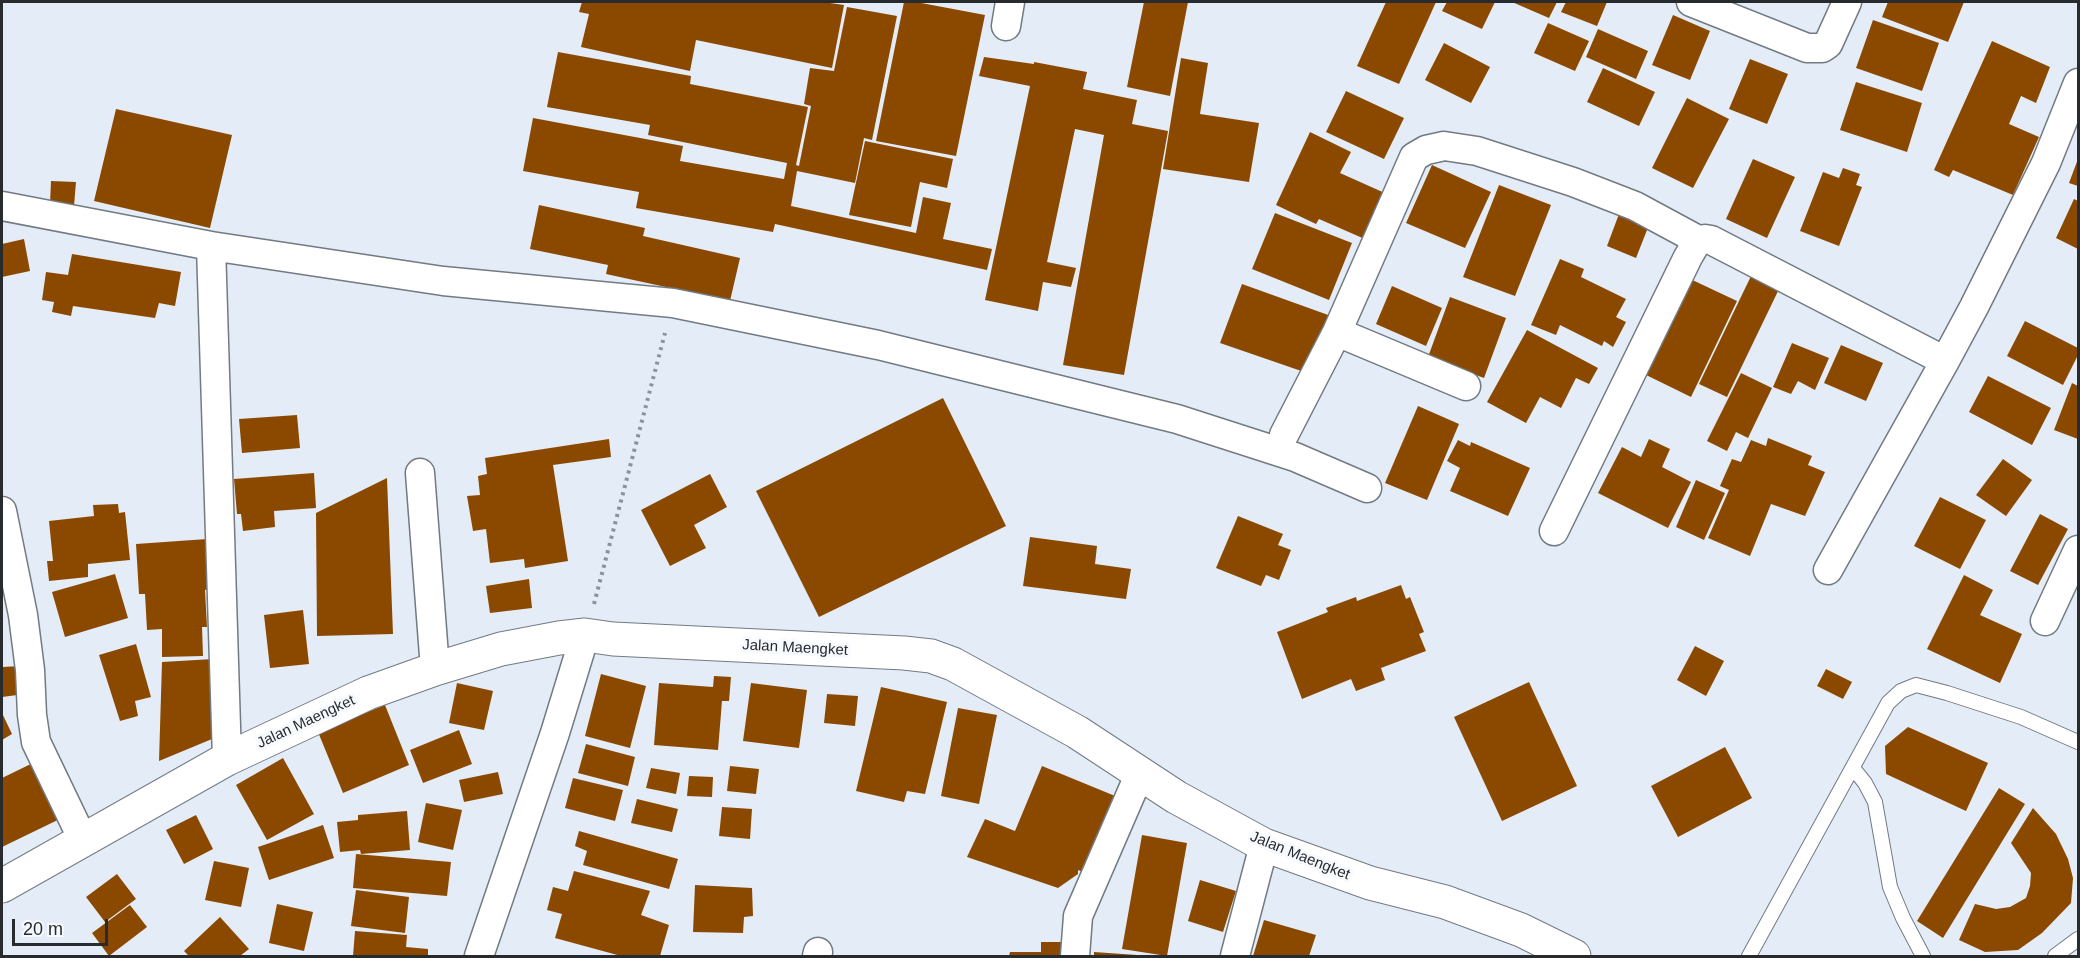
<!DOCTYPE html>
<style>
body{margin:0}
#map{position:relative;width:2080px;height:958px;overflow:hidden;background:#e4edf7;font-family:Arial,sans-serif}
canvas{display:block}
.frame{position:absolute;inset:0;border:3px solid #272b2e;pointer-events:none}
.scale{position:absolute;left:12px;top:919px;width:96px;height:27px;box-sizing:border-box;border:3px solid #272b2e;border-top:0;padding-left:8px;font-size:18px;line-height:21px;white-space:nowrap;color:#272b2e;-webkit-text-stroke:4px #f6fafe;paint-order:stroke}
</style>
<div id="map">
<canvas width="2080" height="958"></canvas>
<div class="frame"></div>
<div class="scale">20 m</div>
</div>
<script>
const context = document.querySelector('canvas').getContext('2d');
context.lineJoin = 'round';
function fill(path, color) { context.fillStyle = color; context.fill(path, 'evenodd'); }
function trace(path, color, width, dash) { context.strokeStyle = color; context.lineWidth = width; context.lineCap = dash ? 'butt' : 'round'; context.setLineDash(dash || []); context.stroke(path); }
function write(font, color, halo, rows, align = 'center') {
  context.font = font + ' Arial,sans-serif'; context.lineWidth = 6; context.setLineDash([]); context.textBaseline = 'middle'; context.strokeStyle = halo; context.fillStyle = color; for (const [text, x, y, turn = 0] of rows) {
    context.save(); context.translate(x, y); context.rotate((+turn || 0) * Math.PI / 180); context.textAlign = isNaN(turn) ? turn : align; if (halo) context.strokeText(text, 0, 0); context.fillText(text, 0, 0); context.restore();
  }
}
const building = new Path2D(`
 M582,2H823L844,5L832,68L696,40L690,71L581,47L589,14L579,12Z
 M904,2H916L985,15L956,156L876,141Z
 M1144,2H1188L1170,96L1127,87Z
 M1386,2H1436L1399,84L1357,66Z
 M1447,2H1495L1482,29L1442,11Z
 M1512,2H1557L1549,18Z
 M1566,2H1607L1597,26L1561,12Z
 M1888,2H1964L1948,42L1882,17Z
 M847,7L897,16L872,140L864,138L855,183L797,171L791,206L916,233L923,197L951,203L943,239L992,249L987,270L775,224L773,232L636,208L639,192L523,171L533,118L683,146L680,161L784,179L787,163L648,135L650,125L547,107L558,52L691,76L690,84L808,107L796,165L799,166L811,106L804,104L810,68L834,71Z
 M1673,15L1710,31L1690,80L1652,65Z
 M1873,20L1939,43L1922,91L1856,68Z
 M1548,23L1589,41L1575,71L1534,53Z
 M1598,29L1648,51L1636,79L1586,57Z
 M1992,41L2050,67L2036,103L2021,96L2009,124L2039,137L2013,195L1953,170L1949,177L1934,170Z
 M1444,43L1490,67L1471,103L1425,80Z
 M984,57L1034,64V62L1087,72L1083,89L1137,100L1132,124L1168,131L1124,375L1063,365L1104,135L1075,129L1047,262L1076,268L1071,287L1043,282L1038,311L985,300L1030,86L979,76Z
 M1181,58L1208,63L1200,114L1259,123L1249,182L1163,169Z
 M1750,59L1788,74L1767,124L1729,109Z
 M1603,68L1655,92L1639,126L1587,102Z
 M1856,82L1922,103L1907,152L1840,130Z
 M1346,91L1404,118L1384,159L1326,132Z
 M1687,98L1729,119L1693,188L1652,168Z
 M116,109L232,135L210,228L94,201Z
 M1310,132L1351,152L1340,173L1387,194L1367,240L1319,219L1316,224L1276,205Z
 M865,141L953,159L947,188L920,182L911,227L849,215Z
 M1753,159L1795,177L1767,238L1726,219Z
 M2078,159V186L2069,183Z
 M1432,165L1491,192L1465,248L1406,223Z
 M1843,168L1860,174L1856,185L1862,187L1839,246L1800,231L1823,172L1839,178Z
 M51,181L76,182L74,206L50,204Z
 M1499,185L1551,205L1515,296L1463,277Z
 M2074,199L2078,201V249L2056,238Z
 M539,205L645,228L643,236L740,258L730,301L606,274L608,265L530,249Z
 M1275,213L1352,243L1329,300L1252,269Z
 M1619,214L1649,225L1636,258L1607,246Z
 M24,239L30,271L2,277V244Z
 M72,254L181,272L175,306L159,303L155,318L73,306L71,316L52,312L54,302L42,300L46,272L68,275Z
 M1560,259L1584,269L1581,277L1626,299L1616,317L1626,322L1613,347L1604,341L1602,346L1560,325L1556,335L1531,325Z
 M1752,274L1780,287L1727,397L1699,384Z
 M1686,277L1737,301L1691,397L1640,372Z
 M1242,284L1331,316L1310,374L1220,343Z
 M1392,286L1442,308L1426,346L1376,324Z
 M1450,297L1506,318L1484,378L1428,357Z
 M2025,321L2078,348V355L2063,385L2007,356Z
 M1527,330L1598,368L1589,384L1576,378L1561,408L1540,397L1526,423L1487,402Z
 M1792,343L1829,358L1815,390L1798,381L1791,394L1773,387Z
 M1841,345L1883,363L1866,401L1824,383Z
 M1741,373L1772,388L1748,438L1736,432L1727,451L1707,441Z
 M1988,376L2051,408L2032,445L1969,412Z
 M2072,383L2078,386V439L2054,430Z
 M943,398L1006,526L819,617L756,491Z
 M1418,406L1459,424L1427,500L1385,483Z
 M297,415L300,448L242,453L239,419Z
 M1768,438L1812,456L1808,465L1825,472L1805,516L1771,504L1750,556L1708,538L1729,490L1720,486L1732,459L1741,462L1751,440L1766,446Z
 M609,439L611,457L553,465L568,561L525,568L524,559L490,563L486,529L473,531L467,496L480,495L478,476L487,474L485,458Z
 M1649,439L1670,449L1662,467L1691,482L1668,528L1598,493L1622,447L1641,457Z
 M1458,440L1470,446L1471,442L1530,468L1508,516L1450,491L1460,468L1447,461Z
 M2003,459L2032,480L2006,516L1976,495Z
 M314,473L316,508L274,511L275,527L243,531L241,514H237L234,479Z
 M710,474L727,507L694,525L706,548L670,566L641,510Z
 M387,478L393,634L317,636L316,513Z
 M1696,480L1725,493L1704,540L1676,527Z
 M1940,497L1986,520L1960,569L1914,546Z
 M118,504L119,513L125,512L130,560L88,564V577L49,581L47,561H53L49,521L94,516L93,505Z
 M2040,514L2068,529L2038,585L2010,571Z
 M1238,516L1283,534L1278,545L1291,550L1279,580L1266,575L1261,586L1216,568Z
 M1030,537L1097,546L1095,564L1131,569L1126,599L1023,586Z
 M207,539L210,589L205,590L207,627H202L203,656L162,657V629L147,630L145,594H139L136,544Z
 M115,574L128,618L65,637L52,592Z
 M1964,575L1993,590L1980,615L2022,634L2000,683L1927,649Z
 M529,579L532,608L490,613L486,586Z
 M1401,585L1406,599L1410,597L1424,632L1419,634L1426,651L1381,668L1385,680L1356,691L1351,679L1302,699L1277,632L1328,612L1326,608L1356,597L1357,601Z
 M303,610L309,664L270,668L264,615Z
 M136,644L151,697L135,701L138,716L120,721L99,655Z
 M1695,646L1724,661L1706,696L1677,680Z
 M213,659L212,739L159,761L162,662Z
 M22,666L25,694L2,697V667Z
 M1826,669L1852,682L1843,699L1817,686Z
 M601,674L646,686L630,748L585,736Z
 M714,676L731,677L729,701H722L718,750L654,745L659,683L713,687Z
 M1529,682L1577,786L1502,821L1454,717Z
 M457,683L493,691L484,730L449,723Z
 M751,683L807,690L799,748L743,741Z
 M881,687L947,702L925,794L907,791L904,802L856,791Z
 M827,694L858,696L855,726L824,723Z
 M385,705L409,765L343,793L318,732Z
 M958,708L997,715L979,804L941,796Z
 M2,713L12,734L2,740Z
 M1908,727L1988,763L1966,811L1886,774L1885,746Z
 M459,730L472,764L423,783L410,750Z
 M586,744L635,757L628,786L578,773Z
 M1725,747L1752,798L1678,837L1651,786Z
 M283,758L314,814L267,840L236,785Z
 M39,760L66,816L2,847V778Z
 M730,766L759,769L756,794L727,791Z
 M1042,766L1120,798L1088,874L1078,870V874L1058,888L967,857L985,819L1015,831Z
 M651,768L680,773L676,794L646,788Z
 M498,772L503,794L464,802L459,780Z
 M689,776L713,777L712,797L687,796Z
 M573,778L623,790L615,821L565,808Z
 M1999,788L2025,804L1943,938L1917,921Z
 M637,799L678,809L672,832L631,823Z
 M426,803L462,810L453,850L418,842Z
 M722,807L752,809L750,839L719,836Z
 M2033,808L2056,834L2068,859L2073,878L2071,903L2042,933L2018,950L1985,952L1959,940L1975,904L1996,909L2010,907L2026,898L2030,886L2031,873L2011,843Z
 M407,811L410,850L361,854L360,850L340,852L337,822L358,820V815Z
 M196,815L213,849L184,864L166,830Z
 M323,825L334,858L269,880L258,847Z
 M579,831L678,859L669,889L583,865L587,851L575,846Z
 M1142,835L1187,843L1167,956L1122,949Z
 M356,854L451,862L447,896L353,888Z
 M214,861L249,868L241,907L205,900Z
 M574,871L650,891L641,915L669,925L660,956H621L555,938L562,914L547,910L553,887L568,891Z
 M117,874L136,899L105,922L86,897Z
 M1200,880L1236,891L1223,932L1188,921Z
 M695,885L752,888L753,916L744,917L743,933L693,932Z
 M356,890L409,897L405,933L351,926Z
 M277,904L313,912L304,951L269,943Z
 M130,905L147,927L109,956L92,933Z
 M220,917L249,949L240,956H189L184,951Z
 M1264,920L1316,935L1309,956H1253Z
 M355,931L407,935L406,947L428,949V956H353Z
 M1041,942H1069L1068,956H1009L1010,952H1041Z
 M1094,952L1137,955V956H1094Z`);
const path = new Path2D(`
 M594,604L665,333`);
const lane = new Path2D(`
 M1853,768L1865,783L1875,802L1890,887L1903,918L1923,956
 M1749,956L1888,703L1901,691L1916,685L1947,693L2021,717L2078,742
 M2055,956L2078,939`);
const street = new Path2D(`
 M1691,2L1807,48H1822L1828,44L1847,2
 M1006,26L1010,2
 M2,206L211,246L443,281L673,303L878,345L1177,419L1295,457L1367,488
 M211,246L227,759
 M1466,386L1337,332L1414,157L1426,150L1444,146L1477,151L1573,182L1635,206L1698,240
 M1284,435L1337,332
 M420,473L435,669
 M2,511L23,615L30,670L32,715L36,742L83,840
 M1554,531L1688,257L1698,240L1705,239L1711,240L1945,361
 M1828,570L1945,361L1974,307L2046,163L2078,83
 M2045,621L2078,550
 M479,956L555,733L585,635
 M817,956L818,952
 M1075,956L1078,916L1140,773
 M1235,956L1264,845`);
const secondary = new Path2D(`
 M2,886L227,759L368,693L435,669L501,649L559,638L585,635L613,639L904,653L931,656L953,664L1077,732L1176,797L1264,845L1370,883L1445,902L1521,930L1574,956`);
const streetNames = [
 ["Jalan Maengket",795,648,3],
 ["Jalan Maengket",306,722,-25],
 ["Jalan Maengket",1300,856,22]
];
fill(building, '#8b4900');
trace(lane, '#727a82', 16);
trace(street, '#727a82', 31);
trace(secondary, '#727a82', 35);
trace(path, '#8c9299', 4, [3, 4.5]);
trace(lane, '#fff', 14);
trace(street, '#fff', 28);
trace(secondary, '#fff', 33);
write('15px', '#272b2e', '#f6fafe', streetNames);
</script>
